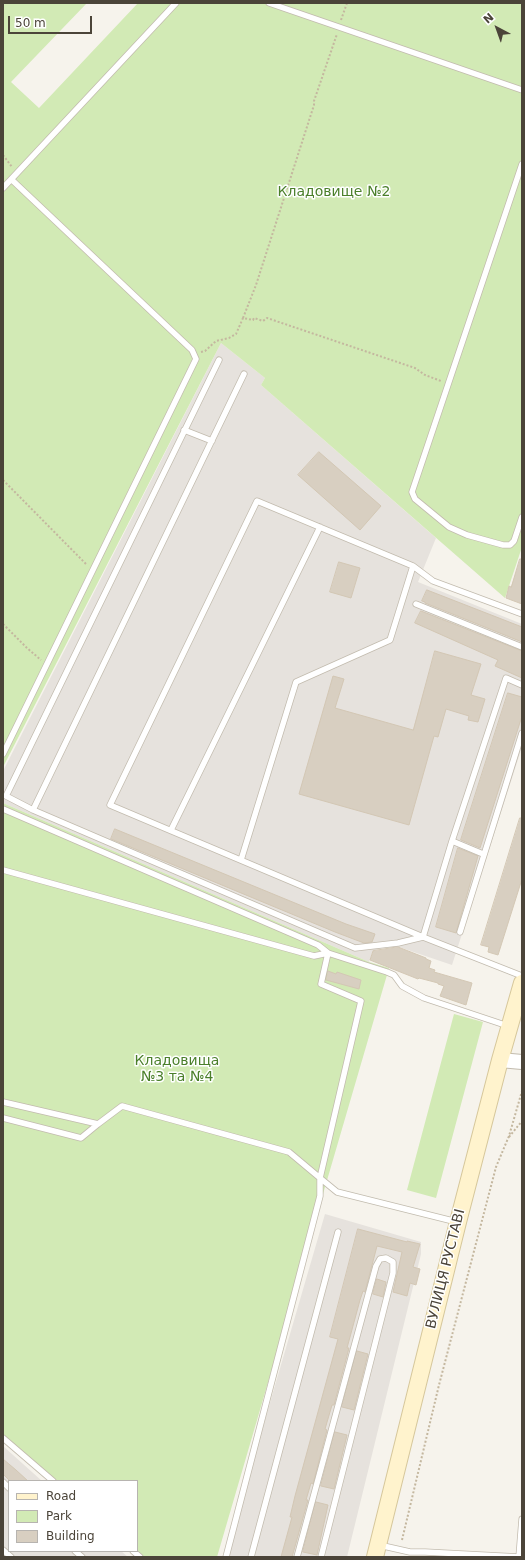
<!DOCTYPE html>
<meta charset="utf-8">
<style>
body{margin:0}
#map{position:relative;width:525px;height:1560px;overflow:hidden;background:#f6f3ec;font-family:"DejaVu Sans",sans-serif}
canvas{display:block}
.frame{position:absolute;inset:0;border:4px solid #4b4439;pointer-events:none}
.legend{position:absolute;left:8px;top:1480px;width:130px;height:72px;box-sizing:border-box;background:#fff;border:1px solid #b7b4b0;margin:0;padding:5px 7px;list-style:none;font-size:12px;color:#4b4439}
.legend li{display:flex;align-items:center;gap:8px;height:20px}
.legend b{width:20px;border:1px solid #b7b4b0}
.north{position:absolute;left:477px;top:8px;width:40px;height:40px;-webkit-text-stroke:3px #fff;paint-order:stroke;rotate:319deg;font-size:11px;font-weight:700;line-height:16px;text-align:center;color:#4b4439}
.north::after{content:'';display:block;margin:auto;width:14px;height:18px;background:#4b4439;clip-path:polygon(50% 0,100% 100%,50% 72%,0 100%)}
.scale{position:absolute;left:8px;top:16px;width:84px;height:18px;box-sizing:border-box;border:2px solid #4b4439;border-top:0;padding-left:5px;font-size:12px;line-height:14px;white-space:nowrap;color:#4b4439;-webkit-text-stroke:3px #fff;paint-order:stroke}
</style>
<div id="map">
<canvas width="525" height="1560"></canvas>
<div class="frame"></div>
<ul class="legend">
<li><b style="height:5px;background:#fff3cd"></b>Road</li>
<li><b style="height:11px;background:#d2eab5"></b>Park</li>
<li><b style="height:11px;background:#d8cfc1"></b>Building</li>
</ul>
<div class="north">N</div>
<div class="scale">50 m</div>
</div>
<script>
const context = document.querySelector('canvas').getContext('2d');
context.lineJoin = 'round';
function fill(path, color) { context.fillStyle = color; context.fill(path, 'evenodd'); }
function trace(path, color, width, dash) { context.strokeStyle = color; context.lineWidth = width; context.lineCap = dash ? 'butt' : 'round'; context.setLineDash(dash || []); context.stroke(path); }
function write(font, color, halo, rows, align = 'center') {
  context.font = font + ' "DejaVu Sans",sans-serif'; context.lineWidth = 3; context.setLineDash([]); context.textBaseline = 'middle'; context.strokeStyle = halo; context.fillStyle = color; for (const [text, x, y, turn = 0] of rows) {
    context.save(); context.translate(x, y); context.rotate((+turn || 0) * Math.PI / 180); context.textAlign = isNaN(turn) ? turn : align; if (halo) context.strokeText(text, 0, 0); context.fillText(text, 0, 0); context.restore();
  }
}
const industrial = new Path2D(`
 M221,343L265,378L261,385L436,538L418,582L522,624V747L452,965L393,945L373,951L369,962L3,803V771Z
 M325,1214L421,1242V1254L347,1557H225Z
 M3,1446L42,1481H9V1551H121L128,1557H3Z`);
const green = new Path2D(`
 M3,3H87L11,82L39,108L138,3H522V547L505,598L261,385L265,378L221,343L3,767Z
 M3,803L369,962L389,968L217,1557H143L137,1551V1481H55L3,1436Z
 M454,1014L483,1022L436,1198L407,1190Z`);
const building = new Path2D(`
 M319,452L381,506L360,530L298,475Z
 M520,559H522V604L506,598L509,586L511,587Z
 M339,562L360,568L351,598L330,592Z
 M427,590L522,627V642L425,603V602L422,601Z
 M421,611L522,651V678L495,666L498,660L415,623Z
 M435,651L481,664L471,695L485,699L478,722L468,720L469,716L446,709L438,737L434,736L409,825L299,794L333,676L344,679L335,708L413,730Z
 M508,693L522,697V716L480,848L461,840Z
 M520,818H522V879L498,955L488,952L489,947L481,945Z
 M115,829L346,924L375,934L372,942L364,943L335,932L111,839Z
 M458,848L478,856L456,933L436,927Z
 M398,947L426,958V959L431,961L429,968L435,970L434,972L472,983L466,1005L440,996L444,986L438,984V983L419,978L418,979L370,960L373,951Z
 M328,971L336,974L337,972L361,980L359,989L326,980Z
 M358,1229L407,1242V1241L420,1244L413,1267L420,1269L416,1285L410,1283L407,1296L393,1292L402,1252L377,1246L365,1292L363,1291L360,1300L347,1348H349L334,1405H332L325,1429L327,1430L313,1484L311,1483L306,1500H308L294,1550L292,1557H281L292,1517H290L295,1496L338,1339L330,1337Z
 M377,1279L386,1282L383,1297L373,1294Z
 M357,1351L368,1354L354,1410L342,1407Z
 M335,1432L347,1435L334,1489L321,1486Z
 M3,1459L16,1470L28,1481H10L3,1474Z
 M316,1502L328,1505L317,1555L303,1552Z`);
const path = new Path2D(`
 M341,20L347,3
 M3,155L12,167
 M243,318L256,285L314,105V101L337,34
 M201,352L205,351L216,341L229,338L236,334L243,318L253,320L254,318L263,321L267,318L415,368L425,375L441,381
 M3,480L86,564
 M3,624L27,648L41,660
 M509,1137L522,1121
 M402,1540L439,1385L496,1167L509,1136L522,1091`);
const service = new Path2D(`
 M269,3L522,90
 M522,164L412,492L415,499L449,527L467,535L503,545H510L514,541L522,517
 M3,188L176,3
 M244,374L33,810L355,948L398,943L423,937L452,841L506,678L522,685
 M184,430L212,441
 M416,604L522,647
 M522,614L433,581L413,566L257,501L110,805L423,937L522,976
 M3,754L196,359L192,350L12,180
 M3,809L318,945L328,953L321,984L361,1001L320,1178L337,1192L457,1222
 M33,810L6,796L219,360
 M171,830L320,527
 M452,841L483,854
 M241,860L296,682L390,640L413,566
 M3,870L314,956L328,953L387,972L394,975L402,986L424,998L508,1026
 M460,932L522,733
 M3,1102L98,1124L122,1106L289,1152L320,1178V1196L226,1557
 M3,1118L81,1138L98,1124
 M3,1438L53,1481
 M3,1482L9,1488
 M379,1545L410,1552H425L519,1557L522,1519
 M3,1550L11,1557
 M75,1551L82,1557
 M133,1551L140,1557
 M251,1557L338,1232
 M297,1557L376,1266L380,1259L386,1258L393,1262V1273L321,1557`);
const tertiary = new Path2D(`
 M500,1060L522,1062`);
const secondary = new Path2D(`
 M375,1557L458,1222L500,1060L522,983`);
const parkNames = [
 ["Кладовище №2",334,192],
 ["Кладовища",177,1061],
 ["№3 та №4",177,1077]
];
const streetNames = [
 ["ВУЛИЦЯ РУСТАВІ",446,1269,-76]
];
fill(industrial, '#e6e2dd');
fill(green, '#d2eab5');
fill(building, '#d8cfc1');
trace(building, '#d3c7b4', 1);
trace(service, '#c2bbae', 7);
trace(tertiary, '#c2bbae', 16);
trace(secondary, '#d6c79b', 18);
trace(path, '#c4b79f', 2, [2, 2]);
trace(service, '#fff', 5.5);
trace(tertiary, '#fff', 14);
trace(secondary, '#fff3cd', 16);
write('14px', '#4a7f2a', '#fff', parkNames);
write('14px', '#4b4439', '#fff', streetNames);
</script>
